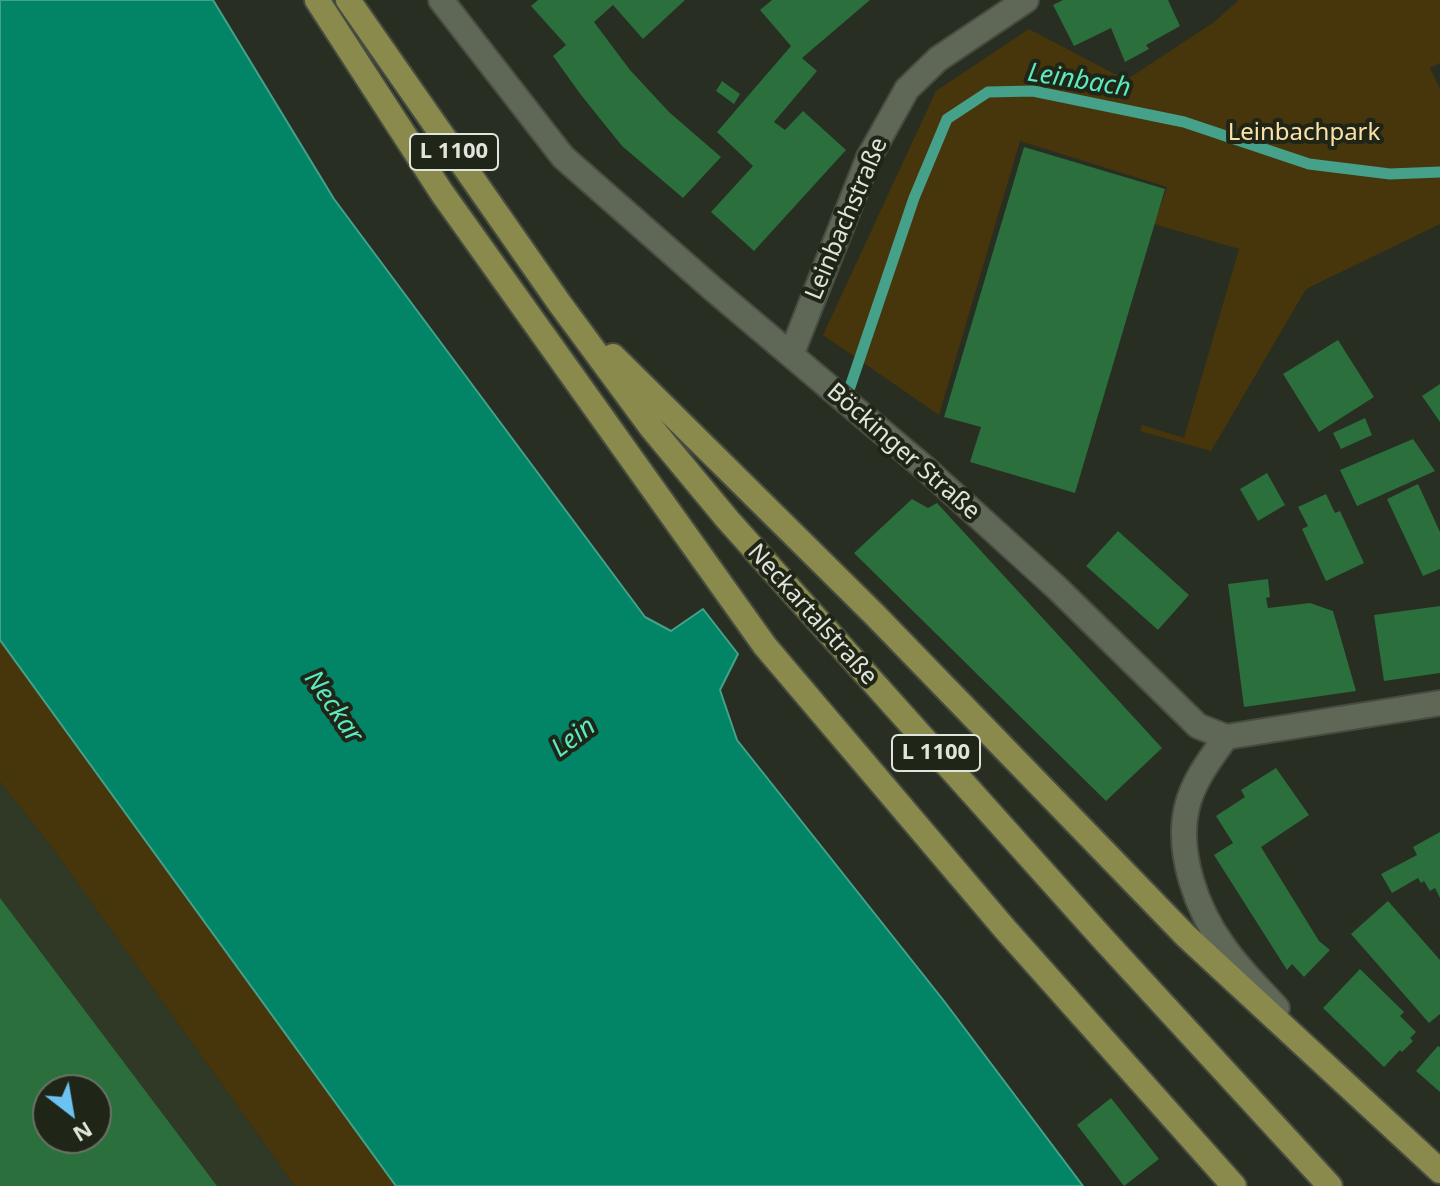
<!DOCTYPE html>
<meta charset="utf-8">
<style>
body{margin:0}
#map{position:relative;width:1440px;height:1186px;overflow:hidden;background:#282e21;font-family:"Noto Sans",sans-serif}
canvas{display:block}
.north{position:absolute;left:32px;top:1074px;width:80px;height:80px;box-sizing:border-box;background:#1f2517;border:2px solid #6c7165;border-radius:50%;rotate:149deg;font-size:22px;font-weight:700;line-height:32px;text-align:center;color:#e0e4db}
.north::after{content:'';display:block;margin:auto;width:28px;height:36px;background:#6cc3f2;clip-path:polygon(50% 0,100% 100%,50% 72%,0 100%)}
</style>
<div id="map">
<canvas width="1440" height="1186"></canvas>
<div class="north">N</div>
</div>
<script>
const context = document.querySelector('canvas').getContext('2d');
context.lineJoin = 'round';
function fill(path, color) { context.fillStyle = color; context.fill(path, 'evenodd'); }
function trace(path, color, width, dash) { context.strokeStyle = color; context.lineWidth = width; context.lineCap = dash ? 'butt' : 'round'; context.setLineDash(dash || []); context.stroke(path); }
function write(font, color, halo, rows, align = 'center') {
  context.font = font + ' "Noto Sans",sans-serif'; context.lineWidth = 8; context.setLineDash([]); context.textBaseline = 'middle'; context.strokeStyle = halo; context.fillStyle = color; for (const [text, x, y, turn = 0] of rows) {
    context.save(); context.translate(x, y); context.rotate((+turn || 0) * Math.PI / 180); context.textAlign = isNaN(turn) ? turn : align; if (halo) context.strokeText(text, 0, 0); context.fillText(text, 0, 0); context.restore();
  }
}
const built = new Path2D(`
 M0,781L54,850L295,1186H0ZM48,1090H96V1138H48Z`);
const green = new Path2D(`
 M1239,0H1440V63L1430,68L1440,89V224L1306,289L1211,451L1140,431L1142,425L1184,438L1239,249L1154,224L1167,187L1020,141L939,415L823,335L936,91L1029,29L1126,80L1214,22Z
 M0,640L396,1186H295L54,850L0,781Z`);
const water = new Path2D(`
 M0,0H213L334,199L645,617L671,631L703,609L738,654L720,690L737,740L944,1001L1083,1186H396L0,640Z`);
const stream = new Path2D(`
 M850,387L914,198L947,119L988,92L1033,91L1184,122L1309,164L1390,174L1440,172`);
const building = new Path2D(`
 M538,0H685L643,39L613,5L594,22L630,70L669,112L721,157L683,198L622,146L581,95L553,56L566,45L531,6Z
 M772,0H870L802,58L817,71L774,122L785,130L803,111L846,150L754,251L711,212L753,166L717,132L791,46L760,10Z
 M1063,0H1168L1180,26L1146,45L1149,49L1125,62L1111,28L1074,46L1053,5Z
 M722,81L740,94L734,104L716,91Z
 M1024,147L1165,189L1075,493L970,462L981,427L944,417Z
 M1338,340L1374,397L1319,432L1283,374Z
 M1440,384V422L1422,396Z
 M1365,418L1372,435L1341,449L1333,433Z
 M1413,439L1435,471L1357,506L1340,470Z
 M1267,473L1285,505L1258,521L1240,489Z
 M1418,484L1440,532V569L1423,576L1387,499Z
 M1326,494L1335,513L1340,511L1364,563L1326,581L1302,529L1308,526L1298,507Z
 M912,499L928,508L937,503L1162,748L1106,801L854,553Z
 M1118,531L1189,595L1158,630L1086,566Z
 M1268,579L1270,597L1266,598L1268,608L1310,603L1333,611L1356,691L1244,707L1228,584Z
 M1440,606V673L1384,681L1374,615Z
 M1276,768L1309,815L1261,847L1319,941L1330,950L1304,977L1292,964L1287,970L1214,855L1233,843L1216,816L1245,797L1241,790Z
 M1440,832V898L1435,888L1430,891L1424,881L1421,883L1418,878L1392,893L1381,874L1417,855L1413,847Z
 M0,898L217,1186H0ZM48,1090H96V1138H48Z
 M1388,901L1440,960V1014L1429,1023L1351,934Z
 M1360,969L1404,1012L1400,1016L1416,1032L1410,1038L1413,1041L1402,1052L1400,1050L1384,1067L1323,1008Z
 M1438,1046L1440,1047V1092L1416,1071Z
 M1111,1098L1159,1159L1124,1186L1077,1125Z`);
const street = new Path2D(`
 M441,0L563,157L713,289L926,469L1056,587L1198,726L1226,737L1440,703
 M791,355L869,157L907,89L938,59L1026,0
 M1226,737C1211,758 1193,781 1187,807C1176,853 1197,910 1224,947C1239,969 1259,988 1277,1008`);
const primary = new Path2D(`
 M317,0L442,193L765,646L1005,929L1234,1186
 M348,0L560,304L650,426L728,520L1104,940L1330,1186
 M613,356L874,614L1186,936L1440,1171`);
const shields = [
 [454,152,88],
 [936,753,88]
];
const shieldNames = [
 ["L 1100",454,152],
 ["L 1100",936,753]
];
const parkNames = [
 ["Leinbachpark",1304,133]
];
const streetNames = [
 ["Leinbachstraße",847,219,-67],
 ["Böckinger Straße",903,452,41],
 ["Neckartalstraße",812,615,48]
];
const waterNames = [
 ["Leinbach",1079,81,9],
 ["Neckar",333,707,55],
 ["Lein",574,738,-37]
];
fill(built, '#303925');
fill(green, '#47360b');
fill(water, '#028467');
trace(water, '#45a18a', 2);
trace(stream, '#45a18a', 11);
fill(building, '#2a6f3c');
trace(street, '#474c40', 28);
trace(primary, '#474c40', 28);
trace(street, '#5f6757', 24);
trace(primary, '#8a8a4d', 24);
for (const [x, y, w] of shields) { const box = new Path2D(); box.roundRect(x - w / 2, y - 18, w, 36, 6); context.fillStyle = '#1f2517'; context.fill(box); trace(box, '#e0e4db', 2); }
write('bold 22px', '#e0e4db', null, shieldNames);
write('24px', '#fde1a5', '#1f2517', parkNames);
write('24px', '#e0e4db', '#1f2517', streetNames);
write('italic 26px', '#5be9c0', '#1f2517', waterNames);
</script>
